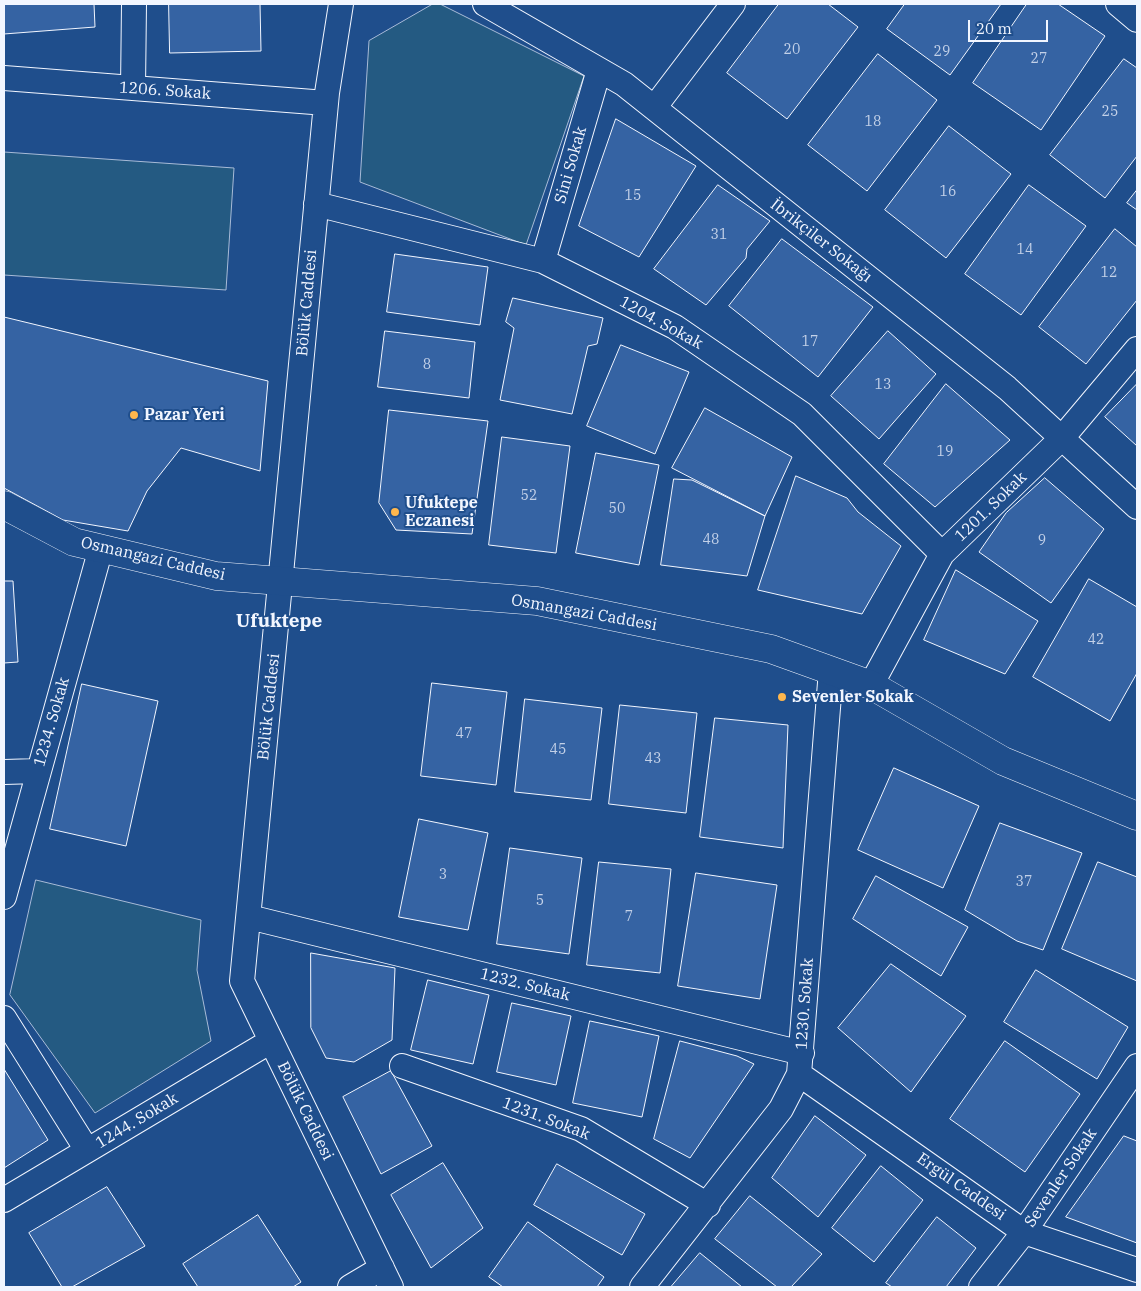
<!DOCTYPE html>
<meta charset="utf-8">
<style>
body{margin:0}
#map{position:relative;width:1141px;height:1291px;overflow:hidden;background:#1f4e8c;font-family:"IBM Plex Serif",serif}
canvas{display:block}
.frame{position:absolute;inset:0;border:5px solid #f2f6ff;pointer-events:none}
.scale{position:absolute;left:968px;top:20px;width:80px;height:22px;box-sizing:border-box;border:2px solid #f2f6ff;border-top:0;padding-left:6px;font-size:15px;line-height:18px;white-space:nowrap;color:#f2f6ff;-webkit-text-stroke:4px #1f4e8c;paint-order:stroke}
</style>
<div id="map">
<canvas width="1141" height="1291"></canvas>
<div class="frame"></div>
<div class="scale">20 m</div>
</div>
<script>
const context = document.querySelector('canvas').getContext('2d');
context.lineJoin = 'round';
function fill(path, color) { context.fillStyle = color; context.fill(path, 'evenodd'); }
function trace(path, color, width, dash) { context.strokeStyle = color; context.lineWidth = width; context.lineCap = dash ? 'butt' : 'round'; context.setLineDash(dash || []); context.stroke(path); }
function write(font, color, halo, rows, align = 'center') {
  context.font = font + ' "IBM Plex Serif",serif'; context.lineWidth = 4; context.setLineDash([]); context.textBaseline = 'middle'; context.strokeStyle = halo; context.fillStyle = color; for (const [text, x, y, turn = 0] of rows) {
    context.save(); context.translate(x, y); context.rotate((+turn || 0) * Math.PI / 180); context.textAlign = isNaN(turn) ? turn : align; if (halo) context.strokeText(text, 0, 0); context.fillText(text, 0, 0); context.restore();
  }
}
const green = new Path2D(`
 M433,4H440L584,76L526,245L360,182L369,41Z
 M4,152L234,168L226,290L4,275Z
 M36,880L201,920L197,970L211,1041L95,1113L10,995Z`);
const building = new Path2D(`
 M4,4H94L95,27L4,34Z
 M169,4H260L261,51L170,53Z
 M779,4H828L858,27L787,119L727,73Z
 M905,4H1001L950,75L887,29Z
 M1027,4H1058L1105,36L1041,130L973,83Z
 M878,54L937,100L867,191L808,145Z
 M1124,59L1137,68V156L1105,198L1050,155Z
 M616,119L696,166L639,257L579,226Z
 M949,126L1011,174L946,258L885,210Z
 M718,185L770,221L747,249L746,258L706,305L654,269Z
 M1029,185L1086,226L1021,315L965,274Z
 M1137,190V210L1127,203Z
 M1115,229L1137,247V300L1086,364L1039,327Z
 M782,239L873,307L818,377L729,306Z
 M395,254L488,267L480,325L387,312Z
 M513,298L603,318L597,344L588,346L572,414L500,400L514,328L506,322Z
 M4,317L268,381L260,471L181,448L147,491L128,531L63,520L4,488Z
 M385,331L475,342L469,398L378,387Z
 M888,331L936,374L879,439L831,396Z
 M621,345L689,372L655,454L587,426Z
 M946,384L1010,440L935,507L884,464Z
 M1137,384V446L1105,417Z
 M705,408L792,457L765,516L672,468Z
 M389,410L488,421L472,534L396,530L379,503Z
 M502,437L570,446L556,553L489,545Z
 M596,453L659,465L639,565L576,553Z
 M796,476L847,498L858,512L901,546L862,614L758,590Z
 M1045,478L1104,529L1051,603L979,552L1006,513Z
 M674,479L692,480L765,516L747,576L661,565Z
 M956,570L1038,621L1005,674L924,640Z
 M1089,579L1137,607V673L1110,721L1033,677Z
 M4,581H13L18,662L4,663Z
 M432,683L507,692L496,785L421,776Z
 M82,684L158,701L126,846L50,829Z
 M525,699L602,708L591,800L515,792Z
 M620,705L697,713L686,813L609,804Z
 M715,718L788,725L783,848L700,837Z
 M894,768L979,806L943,888L858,850Z
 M419,819L488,833L468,930L399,917Z
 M1000,823L1082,853L1043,950L1017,941L965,910Z
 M510,848L582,858L569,954L497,944Z
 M599,862L671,869L660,973L587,965Z
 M1098,862L1137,877V981L1062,949Z
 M696,873L777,885L760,999L678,986Z
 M876,876L968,927L941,976L853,919Z
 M311,953L395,968L392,1040L354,1062L326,1058L311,1028Z
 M891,964L966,1016L911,1092L838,1028Z
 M1036,970L1128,1027L1097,1079L1004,1022Z
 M428,980L489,995L473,1064L411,1050Z
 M512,1003L571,1016L556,1085L497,1072Z
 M590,1021L659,1036L642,1117L573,1103Z
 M680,1041L737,1056L754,1064L690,1158L654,1139Z
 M1005,1041L1080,1094L1025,1172L950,1119Z
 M4,1069L48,1140L4,1168Z
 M391,1071L432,1146L381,1174L343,1097Z
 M815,1116L866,1155L818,1217L772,1178Z
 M1124,1136L1137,1141V1243L1066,1217Z
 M443,1163L483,1228L431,1268L391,1195Z
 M557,1164L645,1214L622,1255L534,1205Z
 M881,1166L923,1200L874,1262L832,1228Z
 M107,1187L145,1246L72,1287H62L29,1233Z
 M750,1196L822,1254L791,1287H777L715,1239Z
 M258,1215L301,1282L293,1287H198L183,1264Z
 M937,1217L976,1248L946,1287H892L886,1283Z
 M528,1222L604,1277L597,1287H503L489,1277Z
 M700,1253L742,1287H671Z`);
const minor = new Path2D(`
 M341,4L327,93L242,981L391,1287
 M485,4L624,84L1007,388L1137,507
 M1118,4L1137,20
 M4,78L326,103
 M133,88L134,4
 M654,108L733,4
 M316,204L543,261L675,327L802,414L942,554
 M543,261L599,70
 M871,685L942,554L1062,438L1137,349
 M4,772L38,771
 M4,897L101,548
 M249,917L802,1053
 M4,1018L87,1150
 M402,1066L581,1129L708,1205
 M799,1074L1024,1232L1137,1270
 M4,1200L271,1041
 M350,1287L382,1268
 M642,1287L781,1109L799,1074L831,670
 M981,1287L1024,1232L1137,1066`);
const secondary = new Path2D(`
 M4,505L74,542L216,576L537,601L771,649L871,685L1003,761L1137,816`);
const markers = [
 [134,415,5,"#ffb74d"],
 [395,512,5,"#ffb74d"],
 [782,697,5,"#ffb74d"]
];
const numberNames = [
 ["20",792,50],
 ["29",942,52],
 ["27",1039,59],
 ["25",1110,112],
 ["18",873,122],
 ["16",948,192],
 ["15",633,196],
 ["31",719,235],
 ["14",1025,250],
 ["12",1109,273],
 ["17",810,342],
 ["8",427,365],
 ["13",883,385],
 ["19",945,452],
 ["52",529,496],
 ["50",617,509],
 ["48",711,540],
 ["9",1042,541],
 ["42",1096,640],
 ["47",464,734],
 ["45",558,750],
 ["43",653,759],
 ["3",443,875],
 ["37",1024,882],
 ["5",540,901],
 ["7",629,917]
];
const streetNames = [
 ["1206. Sokak",165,91,4],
 ["Sini Sokak",571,165,-74],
 ["İbrikçiler Sokağı",821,241,38],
 ["Bölük Caddesi",307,303,-85],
 ["1204. Sokak",661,323,29],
 ["1201. Sokak",991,507,-44],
 ["Osmangazi Caddesi",153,559,13],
 ["Osmangazi Caddesi",584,613,10],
 ["Bölük Caddesi",269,707,-84],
 ["1234. Sokak",52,722,-74],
 ["1232. Sokak",525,985,14],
 ["1230. Sokak",805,1004,-86],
 ["Bölük Caddesi",305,1111,64],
 ["1231. Sokak",546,1119,21],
 ["1244. Sokak",137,1121,-31],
 ["Sevenler Sokak",1061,1178,-56],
 ["Ergül Caddesi",961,1187,35]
];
const poiNames = [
 ["Pazar Yeri",144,415],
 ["Ufuktepe",405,503],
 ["Eczanesi",405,521],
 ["Sevenler Sokak",792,697]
];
const quarterNames = [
 ["Ufuktepe",279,622]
];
fill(green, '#245a82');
trace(green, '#a8bbd7', 1);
fill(building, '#3563a3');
trace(building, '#f2f6ff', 1);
trace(minor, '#f2f6ff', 26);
trace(secondary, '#f2f6ff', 29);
trace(minor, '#1f4e8c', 24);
trace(secondary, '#1f4e8c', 28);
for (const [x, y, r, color] of markers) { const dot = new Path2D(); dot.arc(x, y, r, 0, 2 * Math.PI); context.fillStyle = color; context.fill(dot); trace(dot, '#1f4e8c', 2); }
write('14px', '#c3d1e8', null, numberNames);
write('16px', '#f2f6ff', '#1f4e8c', streetNames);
write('bold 16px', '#f2f6ff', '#1f4e8c', poiNames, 'left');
write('bold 19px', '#f2f6ff', '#1f4e8c', quarterNames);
</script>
